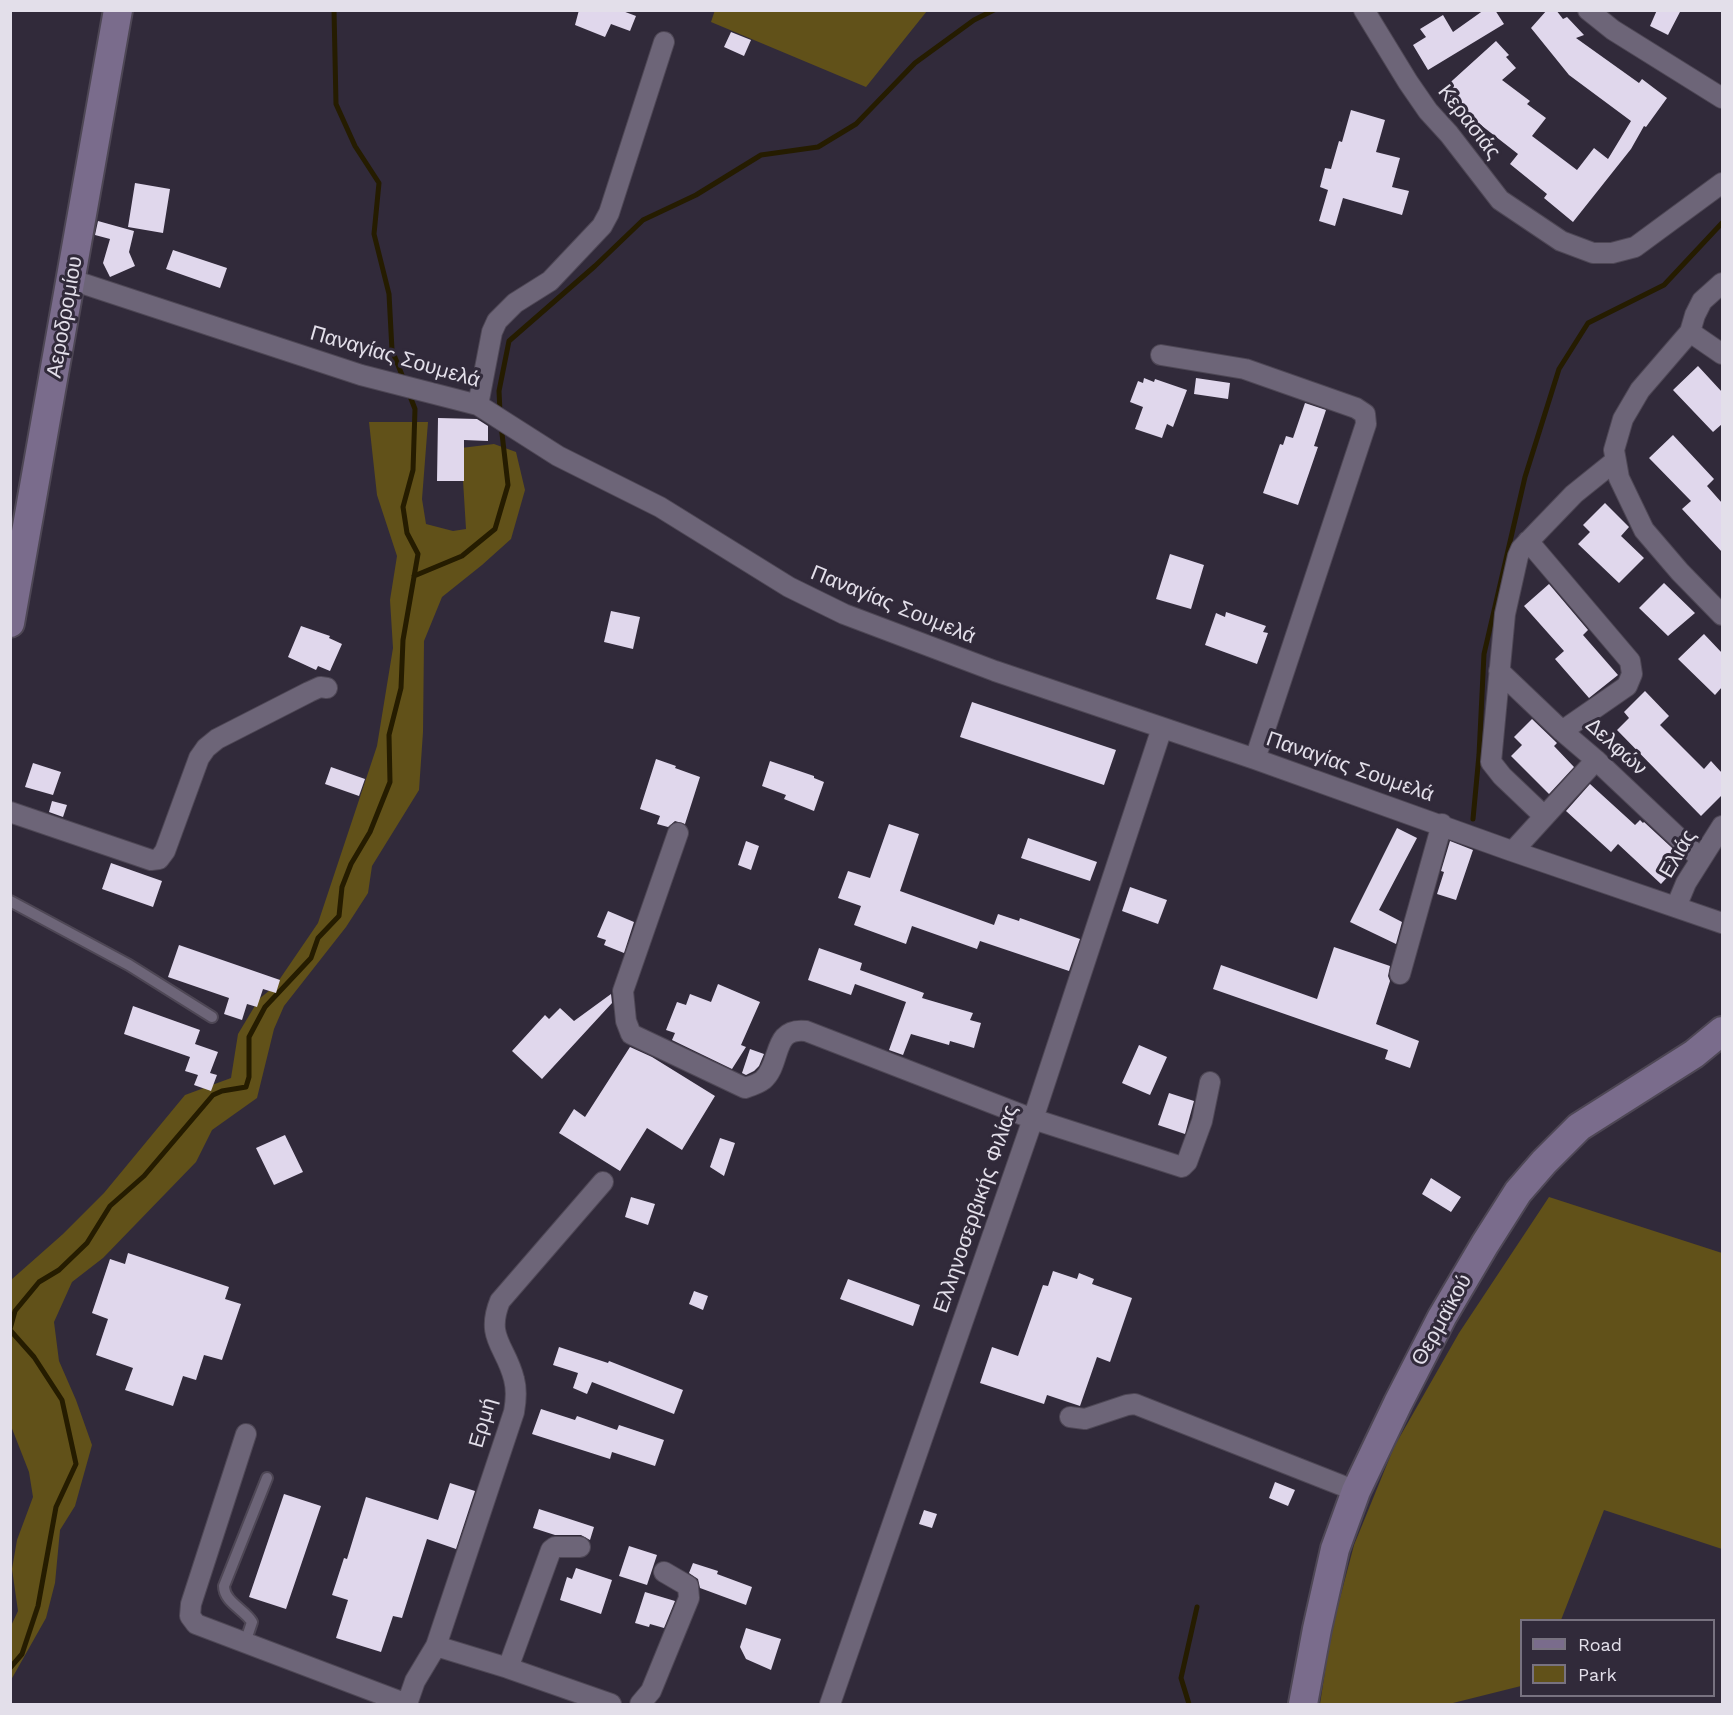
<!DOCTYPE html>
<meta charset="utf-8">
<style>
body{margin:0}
#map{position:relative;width:1733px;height:1715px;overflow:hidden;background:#312a3a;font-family:"Work Sans",sans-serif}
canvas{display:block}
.frame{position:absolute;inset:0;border:12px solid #e3dfea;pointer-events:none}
.legend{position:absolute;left:1520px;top:1619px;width:195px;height:78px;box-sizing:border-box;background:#312a3a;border:2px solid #787280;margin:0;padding:8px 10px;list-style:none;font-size:18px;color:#e3dfea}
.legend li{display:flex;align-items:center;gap:12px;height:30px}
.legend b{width:30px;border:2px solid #787280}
</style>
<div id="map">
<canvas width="1733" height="1715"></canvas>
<div class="frame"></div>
<ul class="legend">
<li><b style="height:8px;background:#7a6c8c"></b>Road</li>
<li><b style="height:16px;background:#615119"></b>Park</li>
</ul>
</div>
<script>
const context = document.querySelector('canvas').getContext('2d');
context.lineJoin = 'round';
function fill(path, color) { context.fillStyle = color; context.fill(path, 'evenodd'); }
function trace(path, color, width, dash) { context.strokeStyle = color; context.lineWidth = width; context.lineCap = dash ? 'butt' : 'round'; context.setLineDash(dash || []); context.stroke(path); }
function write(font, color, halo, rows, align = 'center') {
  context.font = font + ' "Work Sans",sans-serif'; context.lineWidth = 6; context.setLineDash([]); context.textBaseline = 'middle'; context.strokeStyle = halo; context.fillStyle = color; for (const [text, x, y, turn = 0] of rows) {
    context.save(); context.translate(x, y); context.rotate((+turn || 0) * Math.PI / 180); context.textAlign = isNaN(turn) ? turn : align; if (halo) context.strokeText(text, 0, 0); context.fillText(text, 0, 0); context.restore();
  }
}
const green = new Path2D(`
 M715,10H927V11L866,87L711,22Z
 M369,422H428L422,499L426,524L453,531L466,529L461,448L494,444L516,452L525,490L511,539L482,565L442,597L424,641L423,732L419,790L372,866L368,893L346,927L284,1006L274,1029L257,1098L212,1130L196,1162L103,1258L72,1282L54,1322L59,1361L76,1400L92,1445L75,1506L60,1530L55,1583L46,1618L11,1680L10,1628L18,1611L12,1569L17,1540L33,1497L29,1472L11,1426V1280L63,1234L104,1193L185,1095L231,1078L238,1034L259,999L275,986L318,923L377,746L393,648L390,600L397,556L377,495Z
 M1549,1197L1722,1253V1549L1604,1510L1561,1620H1522L1521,1686L1449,1704H1320L1331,1632L1354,1545L1394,1447L1459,1333Z`);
const stream = new Path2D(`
 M334,10L336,104L355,146L379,183L374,234L389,294L392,350L404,380
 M500,412L499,391L509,341L595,266L643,220L696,195L761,155L818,147L856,124L915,63L974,20L994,10
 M414,576L462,556L495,529L508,485L501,425
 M1473,819L1479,755L1484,654L1525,477L1559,369L1588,323L1664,285L1722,223
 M10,1329L15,1311L39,1282L59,1270L87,1243L110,1206L144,1176L213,1095L222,1091L246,1087L249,1077V1037L265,1007L311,958L318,938L339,916L342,887L351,864L370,832L390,782L389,735L401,688L403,640L418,554L407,533L403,507L413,470L415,409L408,391
 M10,1330L34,1357L62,1400L76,1464L56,1507L38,1606L22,1654L10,1668
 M1189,1704L1181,1678L1197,1607`);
const building = new Path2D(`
 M579,10H620L636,16L630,31L611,24L605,37L575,25Z
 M1484,10H1495L1504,24L1428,70L1413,45L1426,37L1420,29L1443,15L1453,32Z
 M1547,10H1556L1563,19L1567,17L1584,35L1576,38L1639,83L1642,79L1667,98L1646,127L1644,126L1631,149L1573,222L1544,198L1547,194L1510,164L1518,154L1468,115L1467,116L1443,89L1496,41L1509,55L1506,57L1516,68L1502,80L1530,101L1527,104L1546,118L1532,136L1577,170L1594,148L1608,159L1631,121L1569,75L1531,28Z
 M1657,10H1681L1668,35L1650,26Z
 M731,32L751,40L744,56L724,47Z
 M1351,110L1385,120L1376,152L1400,158L1392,187L1409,191L1402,215L1343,198L1335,226L1319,221L1328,190L1320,187L1325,168L1331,169L1339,141L1342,142Z
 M135,183L170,189L163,233L128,227Z
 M98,221L134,231L129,252L135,266L110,277L103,263L110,239L95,235Z
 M173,250L227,268L220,288L166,269Z
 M1698,366L1722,392V424L1713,432L1673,390Z
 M1144,378L1154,382L1155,379L1187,390L1173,427L1167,424L1162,438L1135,429L1143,407L1130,402L1138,381L1143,383Z
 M1196,378L1230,383L1228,399L1194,394Z
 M1305,403L1326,410L1314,446L1318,447L1298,505L1263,493L1280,444L1283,445L1286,436L1293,438Z
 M438,418L477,419L488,426V441L464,440V481H437Z
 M1673,435L1714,479L1707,486L1722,503V552L1682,509L1691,501L1649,458Z
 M1605,503L1629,527L1621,536L1644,558L1619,583L1578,544L1590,532L1583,525Z
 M1170,554L1204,565L1191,609L1156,599Z
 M1664,583L1695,613L1668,636L1639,608Z
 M1549,584L1588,630L1583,635L1618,675L1589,698L1555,659L1564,651L1524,606Z
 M611,611L640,617L633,649L604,642Z
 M1226,612L1266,626L1263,632L1268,633L1257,664L1205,645L1216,613L1225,617Z
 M301,626L330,636L329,638L342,644L330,671L318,666L316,670L288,657Z
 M1704,634L1722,653V687L1715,695L1678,659Z
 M1645,691L1669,716L1660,725L1704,769L1711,761L1722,773V795L1701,816L1617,730L1629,718L1624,712Z
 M972,702L1116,750L1104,785L960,737Z
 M1532,719L1557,743L1554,746L1574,767L1549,794L1511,756L1522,745L1514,737Z
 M656,759L676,766L675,768L700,777L685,824L675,821L668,827L657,824L660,816L640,809Z
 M770,761L814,776V778L824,782L814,811L784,799L786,795L762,786Z
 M33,763L61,772L53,795L25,787Z
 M331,767L365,779L359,796L325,784Z
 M1590,784L1635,825L1640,820L1643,823L1644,822L1684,859L1661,884L1618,844L1611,852L1566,811Z
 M52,801L67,805L63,817L49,812Z
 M889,824L919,834L900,891L994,925L998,914L1019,921L1020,918L1080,939L1069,971L980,941L977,949L912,926L906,944L854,925L861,906L838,898L848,871L870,878Z
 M1397,828L1417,838L1379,910L1402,922L1396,944L1350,922Z
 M1028,838L1097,862L1090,881L1021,858Z
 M746,841L759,846L751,870L738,865Z
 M1450,841L1473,850L1456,900L1437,894L1444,872L1441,871Z
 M111,863L162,881L153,907L102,889Z
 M1130,887L1167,900L1158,924L1122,911Z
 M608,911L634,922L624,953L604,945L606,940L597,937Z
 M179,945L280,980L276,993L263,989L257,1007L247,1004L242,1020L224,1014L229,998L168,977Z
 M1334,947L1390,966L1388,976L1390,981L1376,1024L1419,1041L1410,1068L1385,1059L1388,1050L1213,989L1221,965L1317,999Z
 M819,948L862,963L860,970L924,993L922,998L973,1013L970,1020L981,1023L974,1048L950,1041L949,1045L911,1034L903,1055L889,1050L906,1002L855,984L851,995L808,980Z
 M718,984L760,1002L741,1045L746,1047L732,1069L672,1040L675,1033L666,1030L677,1002L686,1005L690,994L711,1002Z
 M611,994L612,1003L542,1079L512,1051L545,1015L549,1019L560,1008L574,1021Z
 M133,1006L200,1030L195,1044L218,1052L210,1073L217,1075L211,1091L194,1085L198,1075L185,1071L190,1057L124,1034Z
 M1139,1045L1167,1057L1150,1095L1122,1083Z
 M630,1047L652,1057L715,1096L682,1150L647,1128L620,1171L559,1133L574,1109L585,1117Z
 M750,1049L764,1054L759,1066L754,1071L746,1075L742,1073Z
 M1169,1093L1194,1101L1185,1134L1158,1125Z
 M285,1135L303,1172L274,1185L256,1148Z
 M720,1138L735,1143L724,1176L710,1167Z
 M1431,1178L1461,1197L1451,1212L1422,1194Z
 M631,1197L655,1204L648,1225L625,1217Z
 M128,1253L229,1287L225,1299L241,1304L222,1360L204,1355L196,1380L183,1376L173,1406L125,1390L133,1368L96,1355L108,1319L92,1313L110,1259L125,1264Z
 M1053,1271L1077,1279L1079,1273L1094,1279L1092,1284L1132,1298L1110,1362L1097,1357L1080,1406L1047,1395L1044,1404L980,1383L992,1347L1018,1356L1043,1285L1048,1286Z
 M848,1279L920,1305L913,1326L840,1299Z
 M694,1291L708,1296L703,1310L689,1304Z
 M559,1347L608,1363L609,1361L683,1390L674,1414L592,1382L587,1394L573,1388L578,1373L553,1365Z
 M541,1409L575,1420L577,1416L617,1430L619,1425L664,1440L655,1466L612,1452L610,1459L532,1434Z
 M1275,1482L1295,1490L1288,1506L1269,1498Z
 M450,1483L475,1491L456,1549L427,1539L402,1618L393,1616L381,1652L336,1638L348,1600L332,1595L344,1558L347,1559L366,1497L438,1520Z
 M284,1494L321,1506L286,1609L249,1597Z
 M539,1509L594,1527L590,1540L581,1535H555L533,1528Z
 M924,1510L937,1514L932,1528L919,1524Z
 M629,1546L657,1555L647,1585L619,1576Z
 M693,1563L718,1571L717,1574L752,1587L746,1605L700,1588L698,1579L689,1573Z
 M576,1568L612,1580L601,1614L560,1600L567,1577L572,1579Z
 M645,1592L675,1601L664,1628L650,1624L649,1627L635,1623Z
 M746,1628L781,1639L771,1670L746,1659L740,1647Z`);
const lane = new Path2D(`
 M10,901L129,965L212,1017
 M245,1643L252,1622C244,1609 224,1602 224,1586L267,1478`);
const street = new Path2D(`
 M1364,10L1408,82L1428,111L1449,134L1500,200L1561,241L1593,253H1612L1635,247L1722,183
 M1588,10L1613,30L1722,98
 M72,280L361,375L478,405L558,456L660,507L789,587L844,614L995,671L1255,759L1509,850L1722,923
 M1722,283L1702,301L1695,315L1690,332L1640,390L1623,419L1614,450L1619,478L1644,530L1680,572L1722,615
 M1690,332L1722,354
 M1161,355L1245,369L1356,408L1365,414L1366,424L1255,759
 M478,405L492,332L497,321L515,303L550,281L602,226L609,213L664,42
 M1528,541L1630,661L1632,674L1627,686L1562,731
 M1499,671L1562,731L1596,760L1701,859
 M10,812L151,860L159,859L165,851L199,758L206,748L217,739L309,692L320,687L327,688
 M1544,816L1502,776L1491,762L1505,614L1518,556L1521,549L1574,494L1615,461
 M678,833L623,991L626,1021L631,1034L745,1088C751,1086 758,1084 763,1080C782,1064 771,1027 806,1031L1033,1119L1182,1167L1187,1162L1202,1121L1210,1082
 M1513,851L1596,760
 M1676,907L1686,883L1722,826
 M1400,974L1442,824
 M1070,1417L1085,1419L1127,1405L1135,1404L1356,1491
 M246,1434L191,1604L190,1616L196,1624L407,1704
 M436,1646L508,1668L611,1704
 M508,1668L551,1550L555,1547H580
 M407,1704L415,1681L436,1646L514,1412C516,1401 517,1390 514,1379C506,1346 485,1338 500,1301L603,1182
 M640,1704L651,1691L689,1598L688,1586L664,1572
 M830,1704L1033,1119L1162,728`);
const secondary = new Path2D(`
 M10,623L118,10
 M1303,1704L1317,1629L1335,1549L1356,1491L1398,1403L1442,1317L1485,1244L1518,1192L1544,1162L1579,1127L1694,1054L1722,1031`);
const streetNames = [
 ["Κερασιάς",1469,122,52],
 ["Αεροδρομίου",65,317,-80],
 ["Παναγίας Σουμελά",395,357,16],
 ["Παναγίας Σουμελά",893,605,22],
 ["Δελφών",1616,747,42],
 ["Παναγίας Σουμελά",1350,767,19],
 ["Ελιάς",1678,854,-60],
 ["Ελληνοσερβικής Φιλίας",976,1209,-71],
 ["Θερμαϊκού",1442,1320,-61],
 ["Ερμή",483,1423,-74]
];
fill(green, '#615119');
trace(stream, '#251c00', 5);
fill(building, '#e0d7ec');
trace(lane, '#4e4755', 14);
trace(street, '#4e4755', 22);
trace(secondary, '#4e4755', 32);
trace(lane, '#6d6578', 10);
trace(street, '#6d6578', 20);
trace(secondary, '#7a6c8c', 28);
write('21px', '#e3dfea', '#312a3a', streetNames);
</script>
